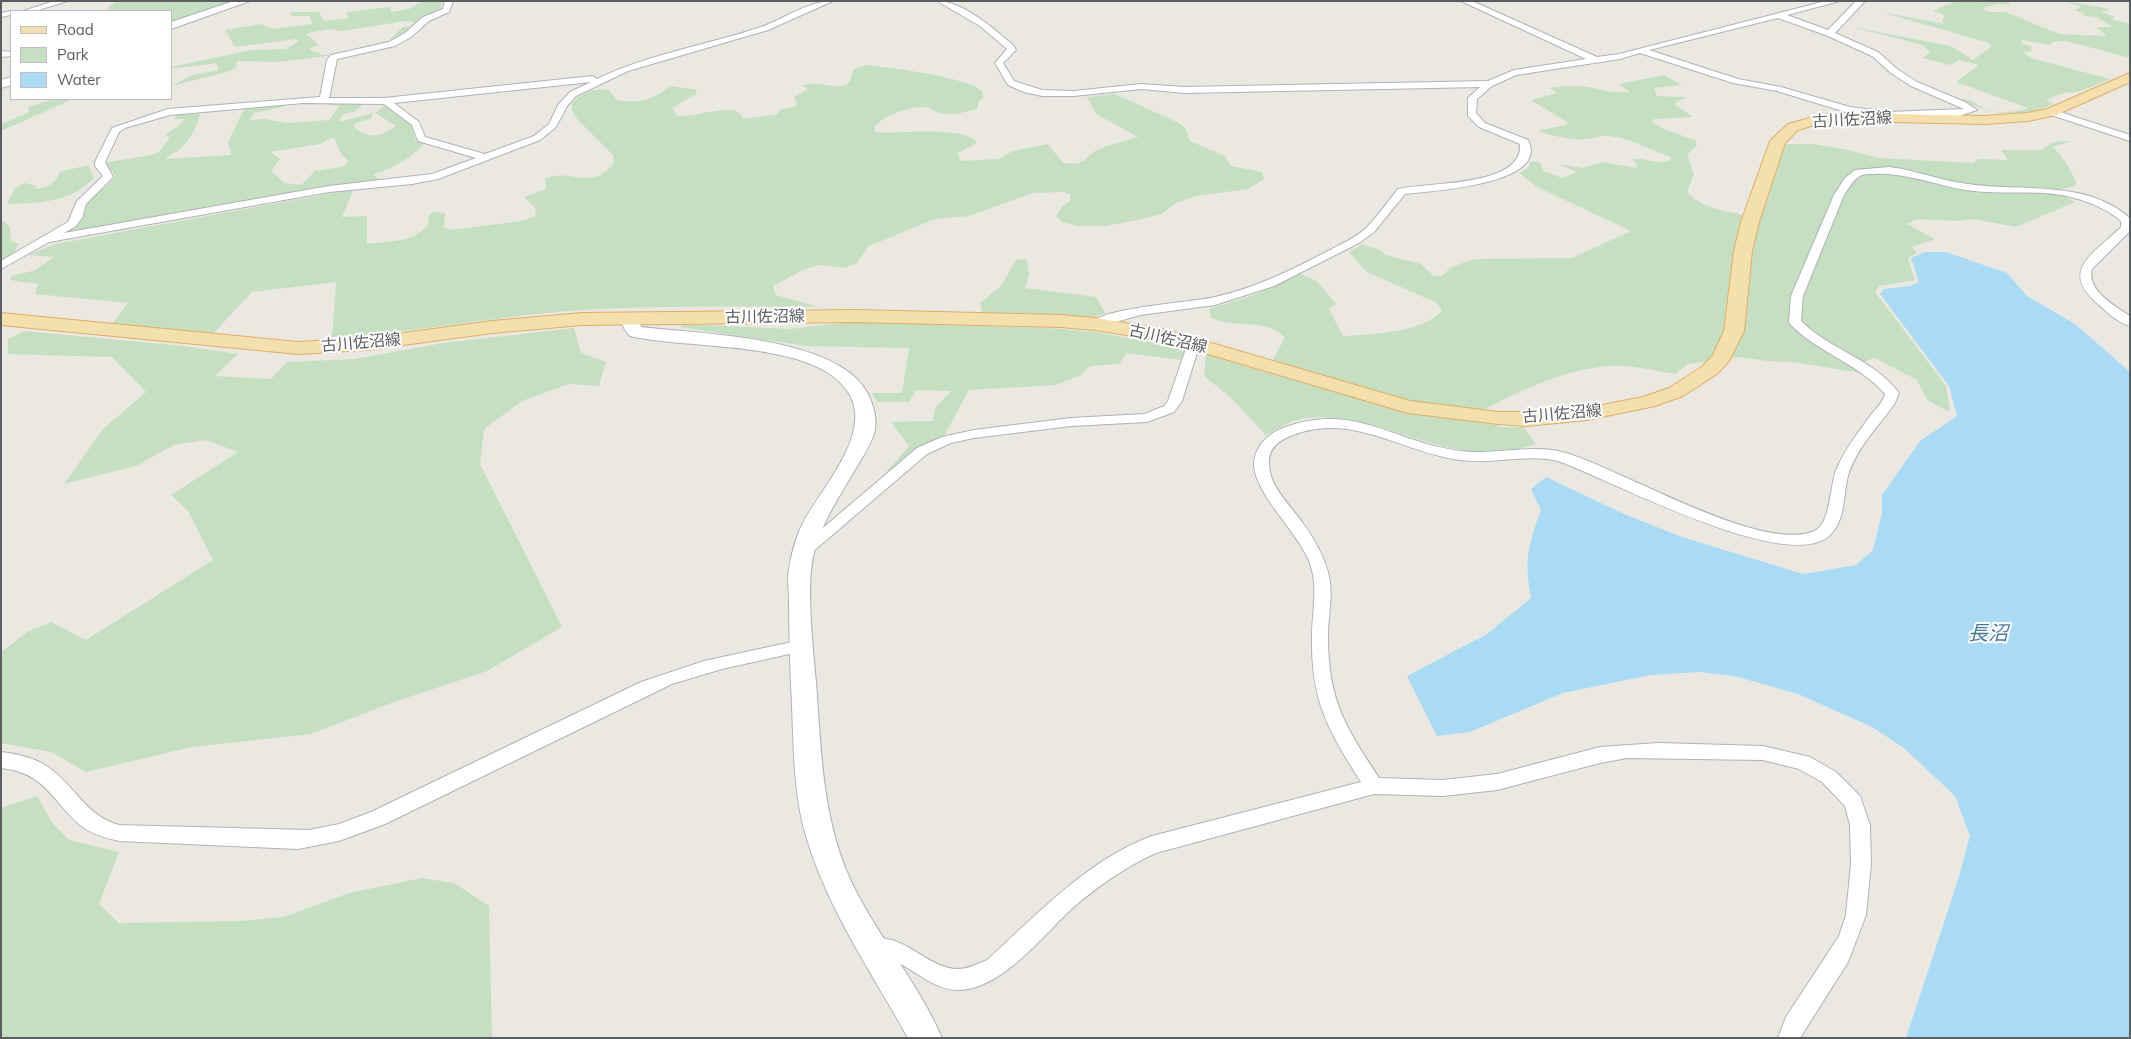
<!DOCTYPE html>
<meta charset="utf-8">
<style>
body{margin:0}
#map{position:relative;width:2131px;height:1039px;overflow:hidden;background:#ebe8e2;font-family:Mulish,sans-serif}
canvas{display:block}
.frame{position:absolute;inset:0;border:2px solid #5a5e61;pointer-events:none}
.legend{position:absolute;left:10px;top:10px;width:162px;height:90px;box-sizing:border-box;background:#fff;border:1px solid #bdbfc0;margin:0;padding:6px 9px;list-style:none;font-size:15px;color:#5a5e61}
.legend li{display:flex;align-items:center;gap:10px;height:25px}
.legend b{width:25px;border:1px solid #bdbfc0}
</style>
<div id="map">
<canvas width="2131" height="1039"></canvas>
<div class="frame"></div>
<ul class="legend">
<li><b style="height:6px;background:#f4e0ad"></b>Road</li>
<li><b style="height:14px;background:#c5e0c1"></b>Park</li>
<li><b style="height:14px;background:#a9dcf4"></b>Water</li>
</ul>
</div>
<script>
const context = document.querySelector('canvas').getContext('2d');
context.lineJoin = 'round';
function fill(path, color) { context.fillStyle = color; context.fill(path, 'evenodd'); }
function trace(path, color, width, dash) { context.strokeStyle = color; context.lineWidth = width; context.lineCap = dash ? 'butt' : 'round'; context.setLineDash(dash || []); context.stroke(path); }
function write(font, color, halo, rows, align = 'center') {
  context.font = font + ' Mulish,"Noto Sans JP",sans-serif'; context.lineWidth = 4; context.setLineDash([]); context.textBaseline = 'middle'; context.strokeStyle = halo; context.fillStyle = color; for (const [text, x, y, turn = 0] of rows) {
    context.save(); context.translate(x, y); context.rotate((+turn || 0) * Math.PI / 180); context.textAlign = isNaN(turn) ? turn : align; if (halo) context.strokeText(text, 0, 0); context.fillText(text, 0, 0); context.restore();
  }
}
const green = new Path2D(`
 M117,1H238L171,24V11H109L108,7Z
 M423,1H443L440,9L414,23L406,21L342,31L328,29L306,34L319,45L308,49L323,55H330L388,41L403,27L410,26L403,35L389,43L328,56L277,62L237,61L236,68L224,73L171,86L193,75L219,70L216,63L171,69V67L251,50L286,49L299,41L296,39L235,47L225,30L261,24L272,29L312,24L310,16H292L290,12H319L324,21L348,18L347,12L390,7L391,12L409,9Z
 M1950,1H2006L2011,5L1997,4L1982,8L1989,12H2006L2059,34L2107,36L2096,27H2113L2096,17L2080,15L2085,14L2075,10L2082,7L2064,1L2110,9L2101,12L2115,17L2111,19L2130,24L2127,26L2130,27V58L2066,41L2051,42L2052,44L2050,45L2022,40V44L2031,46L2032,51L2022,52L2031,58L2110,79L2081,91L2063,93L2046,100L2053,104C2017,120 1995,115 1961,100C1970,98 1976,104 1983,108C1995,114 2016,113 2028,108L1956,82L1979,65L1959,60L1950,65L1922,58L1930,52L1923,45L1852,27L1951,46L1973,60L1992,46L1986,42L1881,12L1944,24L1942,21L1945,15L1933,11L1953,2Z
 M866,65C891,68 964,76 982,91L983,98L978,102V108C967,112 951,116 939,113C934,112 931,107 925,107C912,106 884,115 875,126V131L881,133C901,133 968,126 977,143L958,153L960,161L999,159L1013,151L1048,144L1063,163C1088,166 1083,157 1099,149C1111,144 1125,141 1138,137L1096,114L1087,97L1115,94L1181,124L1186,129L1190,141L1225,156L1231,166L1262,172L1264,179L1248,189L1196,196L1174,204L1162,214L1133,221L1105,226H1077L1062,222L1056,216L1062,207L1071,200L1070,194L1063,192L1033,193L969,216L935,219L869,246L857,263L844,268L820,265L805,269L773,286L776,295L819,307C741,307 662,305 584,310C500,315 417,333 332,337L336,282L252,292L211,336L113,323L128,303L35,294L38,284L10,280L12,276L36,270L54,257L28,255L55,244L354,189L342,217L367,216V244C387,241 417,243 429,223L428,216L433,212L445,213L444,227L451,230L522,221L535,216L536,209L524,197L546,189L545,179C568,167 594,193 614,162L613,155L577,119L572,110V103C583,92 593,88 609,90L617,100C644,104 650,100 671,86L697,90L696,94L672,108L677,116C695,116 714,109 731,110C737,110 741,114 743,119L778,114L779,110L797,106L794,97L808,89L802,86C819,78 835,93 850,82L853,70Z
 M1664,75L1682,85L1654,88L1657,96L1686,97L1674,104L1693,117L1654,119L1652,122L1666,130L1695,140L1697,145L1687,155L1694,174L1687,192C1704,211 1737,213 1761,218L1775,168L1785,144H1812L1844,149L1879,158L1973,163L1979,159L2008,160L2001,150H2042L2053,142L2072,141L2053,147C2065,159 2069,168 2076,181L2075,186L2058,190L2062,195L2075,202L2016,227L1973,219L1959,221L1917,219L1907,224L1935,239L1912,247L1917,253L1908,258L1915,280L1879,286L1875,292L1946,386L1950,409L1947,411L1927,400L1917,380L1874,358L1866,361L1860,373L1794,362L1768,361L1738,357L1688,364L1675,374C1655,371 1630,364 1610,366C1566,369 1524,389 1485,409L1499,427H1524L1536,444C1447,477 1373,400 1293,421C1284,424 1275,431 1266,435L1231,398L1204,376L1206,354L1271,374L1274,358L1285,337C1262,317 1237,329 1211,318L1209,309L1251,296L1301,274L1317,281L1336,304L1329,309L1343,336C1369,335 1426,332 1442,310L1437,303L1367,272L1349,252L1362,244L1380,250L1386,255L1421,264L1434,276H1442L1450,268L1473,259L1572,258L1631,231L1537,187L1519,173L1529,167L1530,161L1539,162L1544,171L1562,178L1577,172L1558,164L1583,168L1602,162L1638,168L1633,159C1646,157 1658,166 1670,160L1671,157C1649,150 1631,138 1609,136C1601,135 1594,139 1586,139C1571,141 1551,135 1537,131L1570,124L1531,100L1557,93L1549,88C1564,86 1580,85 1594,88C1610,92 1614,93 1630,92L1619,84Z
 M54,99H73L1,131V124L29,112L28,107Z
 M314,103H365L354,112L343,114L339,122L373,113L371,119L358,122L353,126C369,140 379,137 396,126L375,113L386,104L411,124L415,140L424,144C409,160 394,167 373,175L381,180L64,234L82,218L88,202L113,180L115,175L107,165L108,162L152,155L160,151L170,138L165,135C172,129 180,127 185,119H174L177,115L200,114C198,125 189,142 179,150C174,154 170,153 166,159L231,155L228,142L242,113L247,107L284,105L283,107L254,113L250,120L265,119L286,123L329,120L339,106ZM334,137L341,154L349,161L342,167L315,171L301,185L284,183L271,171L280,159L270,152L320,144Z
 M88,165L94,178C70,203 39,203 7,204L15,188L25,183L36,186V189C48,188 56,183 60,172Z
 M1,219L10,227L11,240L18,244L14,255L1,262Z
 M1027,259L1029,275L1025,288L1096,297L1105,313L1092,318L982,313L980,303L1001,286L1016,260Z
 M849,322L1049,328L1096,332L1186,349L1181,360L1127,353L1119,364L1090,366L1081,375L1056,385L969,390L943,438L874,486L909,446L891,422L933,421L935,408L951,391L916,390L909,402H877L872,393H902L909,348L806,346L680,327L683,324L790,329Z
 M574,328L581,353L606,362L599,386L569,384L522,401L484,429L480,464L562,627L487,671L394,702L311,734L192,747L86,772L51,752L1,743V652L27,632L51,622L86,640L213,560L188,511L171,495L238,452L206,440L174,445L136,466L64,484L103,429L146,392L112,357L8,354V339L24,331L184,346L238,354L215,376L271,379L287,362L354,359L443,343Z
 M37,796L53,824L69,840L119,852L99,904L119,923L242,921L284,917L349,893L422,878L454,883L489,906L492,1038H1V808Z`);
const water = new Path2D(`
 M1925,252H1946L2007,273L2027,296L2075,324L2130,372V1038H1906L1958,880L1970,836L1955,796L1904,748L1872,727L1798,694L1734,676L1699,672L1651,675L1563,693L1470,732L1437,736L1407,676L1487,634L1531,598C1524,559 1528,546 1541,510L1531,489L1546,477L1624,514L1679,536L1803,574L1856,565L1873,550L1882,513V495L1920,441L1957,416L1949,386L1880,294L1884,289L1910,286L1919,282L1911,258Z`);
const street = new Path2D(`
 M54,1H68L35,11H23Z
 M445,1H453L449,12L429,21L411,37L395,46L337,59L329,98H384L593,76L597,79C649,54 707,45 761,27C784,19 808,1 833,1L768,30L628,71L576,96L567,106L556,127L540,140L438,179L412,184L329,192L49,242L1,269V261L68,222L77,201L103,176L95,166V162L112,128L168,109L320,97L327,60L331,55L389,42L405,33L423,17L443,9ZM591,82L570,92L558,105L549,124L534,136L485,154L425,137L419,122L394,103ZM303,103L384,104L412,125L418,141L476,158L432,174L329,186L64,233L76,226L82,218L86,204L113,177L105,162L119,132L125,128L170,115Z
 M937,1C963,1 994,29 1013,45L1016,50L1003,63L1014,81L1042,90L1074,91L1141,84L1185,87L1488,81L1514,70L1586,59L1461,1H1472L1597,57L1619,54L1826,1H1840L1787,15L1828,30L1856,1H1865L1835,33L1878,52L1897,69L1917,82L1965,102L1977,110L1959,116L1894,118L1890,120L1849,113L1777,91L1733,83L1640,53L1620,59L1516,75L1492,86L1477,99L1476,113L1485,123L1528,140C1551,185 1429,191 1405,194L1374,232L1359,243L1274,286L1215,305L1140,315L1095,328L1089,324C1104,307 1189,303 1215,297C1255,288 1292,270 1328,251C1341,244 1356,238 1367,227C1378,216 1388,201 1398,189C1427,182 1524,187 1520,144L1479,127L1468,116V98L1480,87L1185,93L1141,89L1074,96H1042L1024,92L1008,85L995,63L1007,49L980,26ZM1778,18L1828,36L1872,56L1891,73L1911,86L1964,109L1888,112L1850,107L1781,87L1738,79L1649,50Z
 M11,11H13H11V15L1,17V13Z
 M1,51L11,52V56L1,57Z
 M2051,109L2130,135V141L2048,114L2046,112Z
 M1889,167C1916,170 1941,181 1968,184C2022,192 2085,179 2130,218V231L2092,269C2086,290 2115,306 2130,316V326C2118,323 2107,312 2098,304C2058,270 2095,253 2121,227V221C2105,207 2082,199 2062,195C2032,190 1999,195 1966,190C1934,185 1906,172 1873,174C1870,174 1864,174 1862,175C1854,178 1849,188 1844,195L1803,296L1801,321C1830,350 1874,359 1899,393L1895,403C1879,426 1856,448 1848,476C1843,495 1846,521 1829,536C1785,574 1609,479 1558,461C1526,453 1493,465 1460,460C1401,452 1353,412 1293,435C1279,440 1268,448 1269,464C1269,486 1290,505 1302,522C1313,537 1323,554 1328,572C1334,593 1328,615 1328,636C1328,701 1345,726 1379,778L1443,780L1497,774L1600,747L1659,743L1763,746L1810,757L1836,772L1860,796L1870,825L1871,864L1866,915L1848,962L1800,1038H1778L1786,1017L1839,936L1846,915L1851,864L1850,825L1845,806L1822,782L1799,769L1763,760L1627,758L1600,763L1497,790L1443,796L1374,794L1156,853C1127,866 1101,884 1076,905C1045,932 1003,990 958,990C934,990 917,971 896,962C887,958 876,959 867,955L863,948L867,941C901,928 926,969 958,969C968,969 978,964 987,960C1038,914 1087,860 1152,836L1361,782C1328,730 1311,701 1312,638C1312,611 1319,586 1309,561C1297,531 1255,494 1254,465C1254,447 1268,434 1283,428C1356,401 1393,443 1461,451C1496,456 1530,443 1566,453C1623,470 1757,551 1812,532C1832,526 1829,485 1837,468C1845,449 1858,433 1870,416C1876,408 1883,403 1885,394C1859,364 1819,353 1791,325L1789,322L1791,296L1834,195L1845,178L1855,170Z
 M1194,339L1200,343L1182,401L1174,412L1147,422L1071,426L974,438L951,443L927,454L810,554H800L797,550L917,448L942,437L974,430L1071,418L1145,414L1164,406L1168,401L1188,343Z
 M801,640L807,642L809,646L807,650L722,669L672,684L385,824L339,841L298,849L119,841C106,838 91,834 80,825C50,799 46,773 1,768V752C18,754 35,758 48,767C75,786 86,816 119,825L309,830L339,824L371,812L641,682L704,661Z`);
const secondary = new Path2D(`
 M234,1H250L171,29V22Z
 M11,77V85L1,88V80Z
 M631,313L637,314L641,327C699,334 839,336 868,394C873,404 877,418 875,430C872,443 863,456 856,468C838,499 815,532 811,570C808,602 813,649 816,682C821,749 822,817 850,879C876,935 918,982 942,1038H908C872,973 827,908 806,836C792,790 794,733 791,685C790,657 789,629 789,601C789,591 787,579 789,569C791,556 796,537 802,525C820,489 875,433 848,392C814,339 687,350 630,336C624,329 619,323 625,314Z`);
const primary = new Path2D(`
 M2130,73V82L2056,115L2028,121L1985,124L1847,121L1821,123L1798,130L1785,143L1759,222L1752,251L1744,331L1729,361L1717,374L1683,396L1655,406L1587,420L1527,426L1499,424L1408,413L1164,341L1095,330L1060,327L856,322L582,325L492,333L366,350L298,354L1,325V313L298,342L366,338L492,321L582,313L856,310L1060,315L1095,318L1167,330L1410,401L1499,412H1527L1587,408L1643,397L1669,388L1703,366L1713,355L1724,331L1734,251L1741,222L1770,141L1788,124L1820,115L1847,113L1985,116L2028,113L2047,109Z`);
const farStreetnames = [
 ["古川佐沼線",1852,120,-3],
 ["古川佐沼線",765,317,-1],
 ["古川佐沼線",1168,339,13],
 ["古川佐沼線",361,343,-5],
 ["古川佐沼線",1562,414,-5]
];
const waterNames = [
 ["長沼",1988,634]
];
fill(green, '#c5e0c1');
fill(water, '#a9dcf4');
trace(street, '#afb3b6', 2);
trace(secondary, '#aeb2b5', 2);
trace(primary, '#dfae66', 2);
fill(street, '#fff');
fill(secondary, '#fff');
fill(primary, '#f4e0ad');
write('16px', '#5a5e61', '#fff', farStreetnames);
write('italic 20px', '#467a9b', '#fff', waterNames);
</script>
